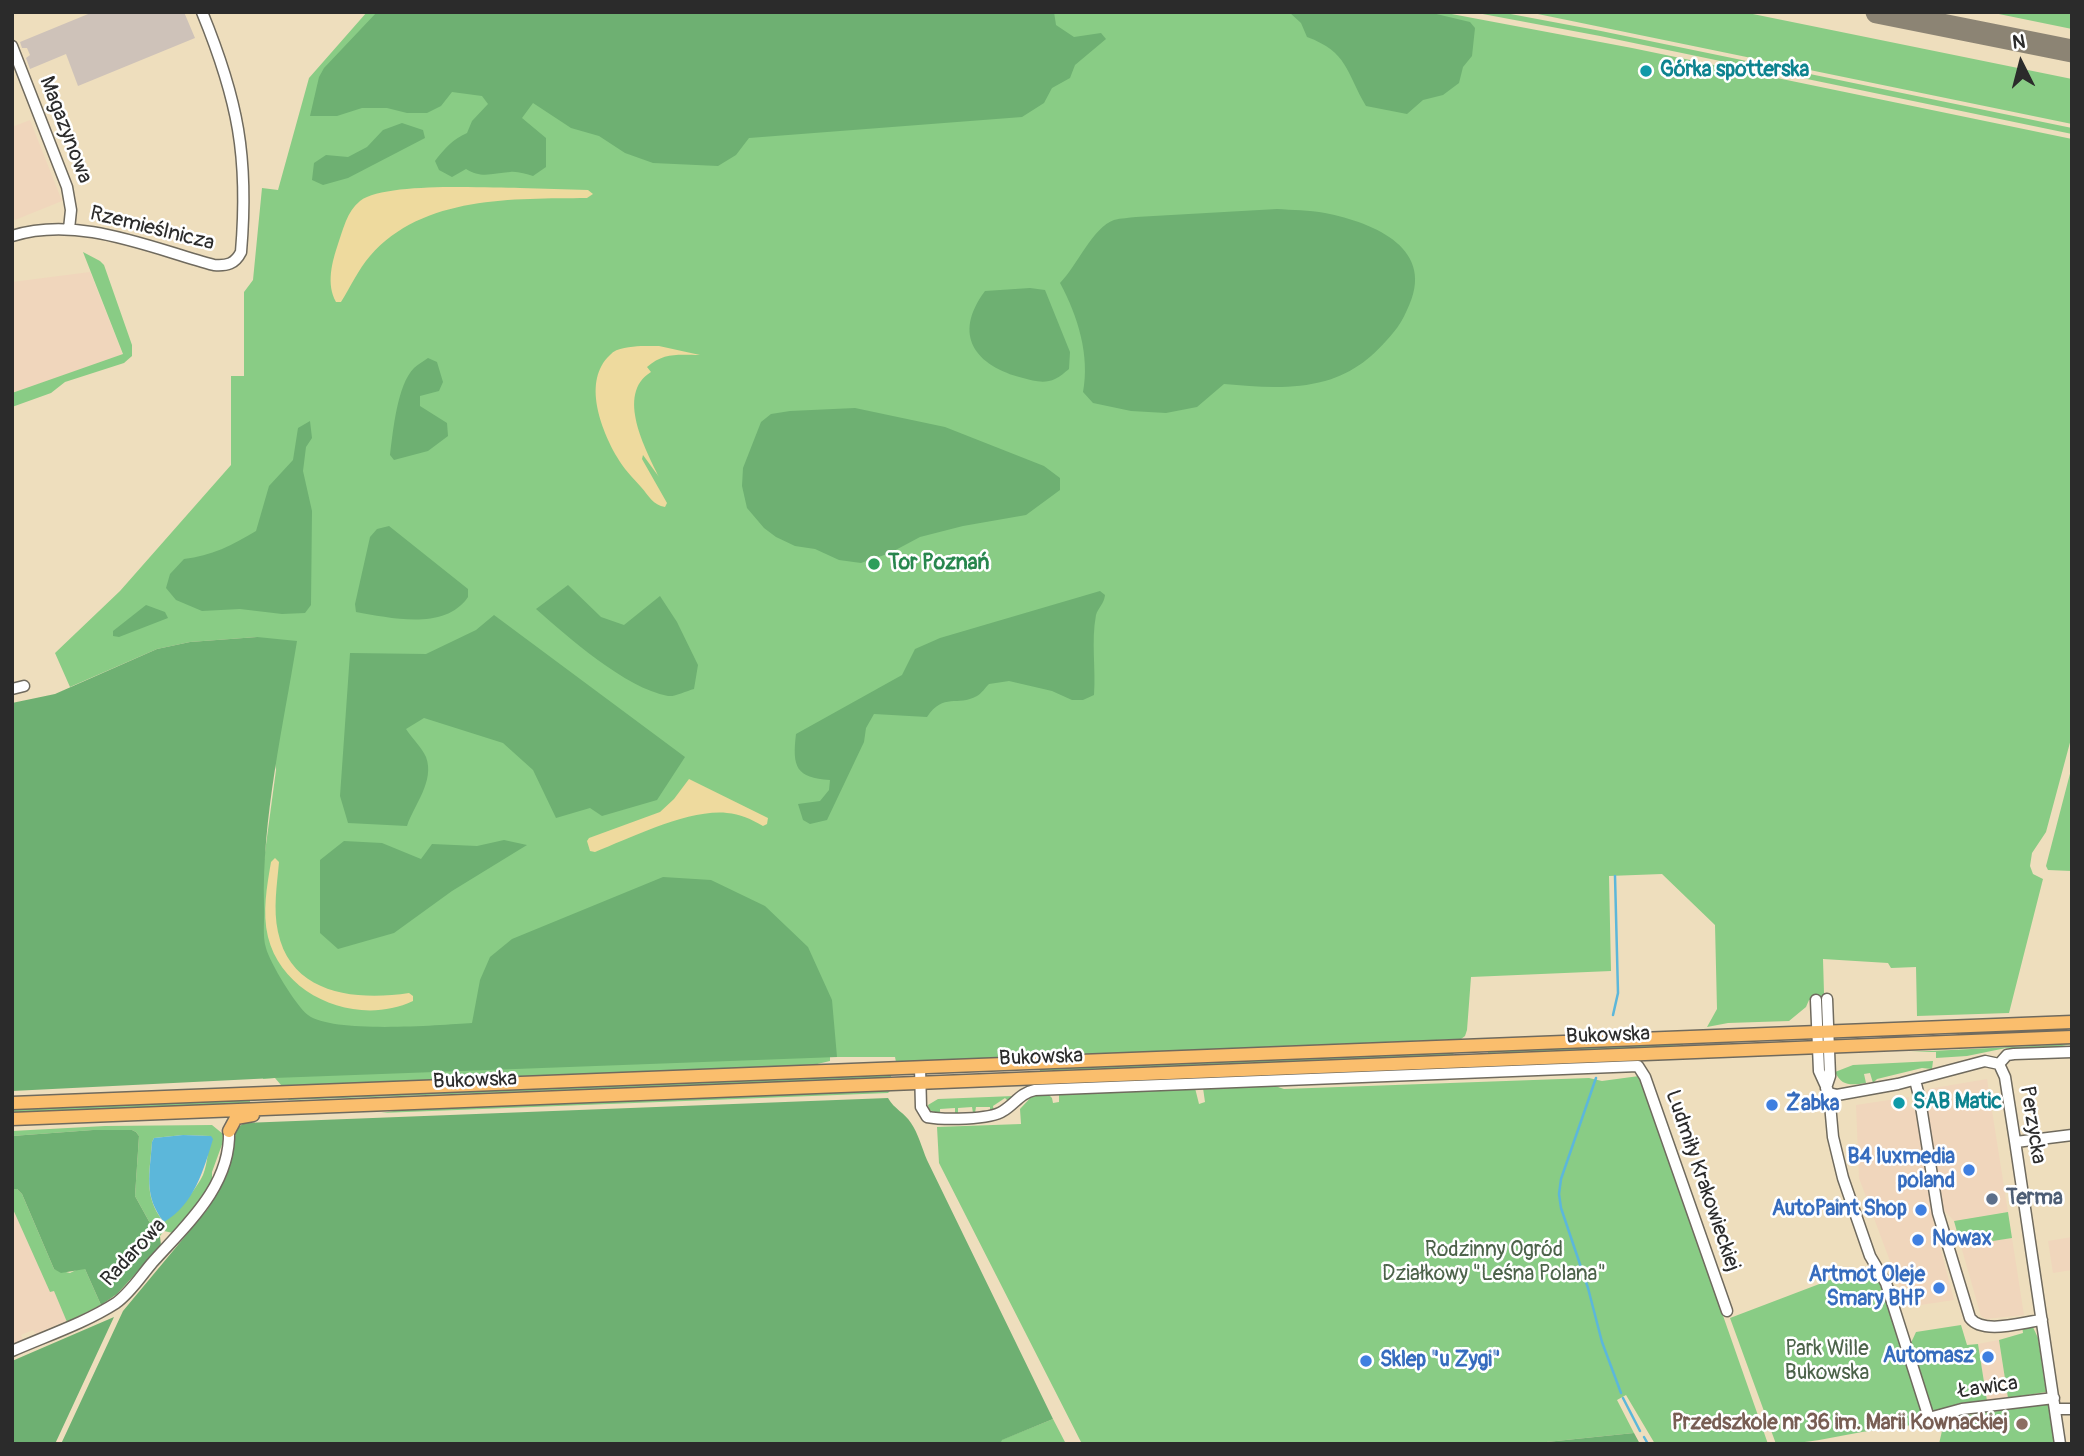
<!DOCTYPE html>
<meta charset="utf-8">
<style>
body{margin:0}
#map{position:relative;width:2084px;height:1456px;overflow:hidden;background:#eedebd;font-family:Pangolin,sans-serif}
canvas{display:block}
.frame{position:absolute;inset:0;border:14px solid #2b2b2b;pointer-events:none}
.north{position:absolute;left:1986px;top:28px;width:70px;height:70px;-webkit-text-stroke:5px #fff;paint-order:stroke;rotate:354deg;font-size:19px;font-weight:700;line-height:28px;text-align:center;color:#2b2b2b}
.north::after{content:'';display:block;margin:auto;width:24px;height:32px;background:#2b2b2b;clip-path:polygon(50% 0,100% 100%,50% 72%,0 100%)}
</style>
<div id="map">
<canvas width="2084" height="1456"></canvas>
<div class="frame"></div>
<div class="north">N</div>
</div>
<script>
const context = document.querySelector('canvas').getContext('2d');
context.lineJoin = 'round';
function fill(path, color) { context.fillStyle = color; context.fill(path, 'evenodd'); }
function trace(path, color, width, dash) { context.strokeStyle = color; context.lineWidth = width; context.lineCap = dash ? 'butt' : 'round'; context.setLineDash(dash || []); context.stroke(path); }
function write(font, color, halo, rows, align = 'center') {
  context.font = font + ' Pangolin,sans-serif'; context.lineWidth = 5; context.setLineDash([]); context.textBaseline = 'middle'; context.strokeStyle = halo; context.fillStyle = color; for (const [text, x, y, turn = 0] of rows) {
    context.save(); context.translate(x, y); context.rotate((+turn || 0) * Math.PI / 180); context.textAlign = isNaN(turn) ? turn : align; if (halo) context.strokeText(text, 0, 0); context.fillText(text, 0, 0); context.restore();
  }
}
const built = new Path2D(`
 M30,120L62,201L15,220L12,213V127Z
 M90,272L123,355L12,393V282Z
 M1987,1079L2008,1212L1954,1221L1942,1208L1924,1095L1928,1089Z
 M1909,1097L1910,1107L1917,1111L1934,1224L1954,1300L1907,1307L1859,1178L1856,1105Z
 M12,1194L70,1319L36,1334L33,1330L21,1335L23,1340L12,1345Z
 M2072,1237V1270L2053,1273L2048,1241Z
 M2012,1238L2024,1315L1986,1319L1981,1316L1961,1246Z
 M1999,1340L2008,1398L1987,1401L1978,1344Z`);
const industrial = new Path2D(`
 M93,12H184L195,38L78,86L66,54L30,69L26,58L30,55L27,48H22L20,42Z`);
const green = new Path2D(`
 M367,12H1441L1632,48L2072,139V735L2046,832L2032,853L2030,866L2033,874L2043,879L2009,1013L1917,1016L1916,967L1891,968L1888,963L1823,959L1824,993L1833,999L1809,1000L1806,1007L1789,1021L1728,1023L1707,1027L1717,1009L1715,925L1662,874L1609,876L1611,971L1471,977L1467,1030L1465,1036L1461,1039L896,1062L895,1057H830V1061L813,1065L287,1086L281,1085L275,1078L263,1079V867L276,770L257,637L190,642L157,649L70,687L55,653L120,591L231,465V376H244V292L253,280L262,188L278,190L309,78Z
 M1472,12H1500L1601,31L2072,128V134L1600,36Z
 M1528,12H1743L2072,79V124Z
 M1989,12H2072V29Z
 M83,252L100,261L104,265L132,345V356L124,363L65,382L51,393L12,407V393L123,354Z
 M2072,766V871L2048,870L2046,866Z
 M1683,1042V1045L1661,1047L1488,1053V1051Z
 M2072,1044L2062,1046L2059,1049L2006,1048L1967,1056L1936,1058V1052H1911Z
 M1454,1052L1453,1055L1040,1071V1069Z
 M1933,1061L1932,1069L1922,1068L1877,1079L1873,1083L1870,1073L1864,1074L1866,1083C1852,1085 1842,1087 1835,1072L1853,1065Z
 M891,1073V1078L288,1100L290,1097Z
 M1639,1076L1768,1444H1655L1626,1395L1617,1400L1634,1433L1527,1444H1082L939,1163L937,1127L1021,1124L1020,1109L1034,1094H1048L1052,1098L1053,1103L1059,1102V1093L1195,1088L1199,1104L1205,1102L1203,1088L1275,1086L1284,1089L1589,1078L1602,1081Z
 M892,1089L888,1093L381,1113L407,1109Z
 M1014,1096L1009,1102L1005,1098L993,1106L994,1112H990V1107H976L975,1113H973L972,1107L958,1108V1114H955V1108L940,1109V1114L929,1110L928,1105L938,1099Z
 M250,1099V1103L12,1113V1109Z
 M212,1125L223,1134L224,1139L212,1172V1182L187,1218L173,1233L164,1231L160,1236L156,1234L135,1196L139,1136L136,1132L132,1130H93L12,1136V1131L105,1126ZM183,1135L210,1136C208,1148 208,1163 203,1175C197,1188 176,1215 163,1221C143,1196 150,1172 152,1142L154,1138Z
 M12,1189H17L22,1194L54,1269L70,1273L80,1268L85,1269L101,1305L67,1322L54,1291L50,1292L12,1207Z
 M2008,1212L2012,1238L1961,1246L1954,1221Z
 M1864,1267H1869L1878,1279L1922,1407L1921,1420C1902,1431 1883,1429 1862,1432C1833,1437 1806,1444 1776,1444L1730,1318Z
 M1961,1325L1967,1345L1978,1344L1987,1401L1960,1403L1938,1411L1930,1409L1910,1345L1916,1332Z
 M2032,1325L2038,1338L2046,1392L2008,1398L1999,1340L2023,1333L2022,1326Z
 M2048,1404L2054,1444H1939L1944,1422L1969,1415Z
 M1053,1419L1066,1444H1000L1001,1440Z`);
const forest = new Path2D(`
 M377,12H1054L1056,25L1074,37L1101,33L1106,39L1075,65L1070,78L1052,88L1044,103L1022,117L749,138L736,155L718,166L653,163L625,153L599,136L571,128L533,103L522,118L546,138V167L533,176C526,174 517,171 510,172C493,173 482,179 466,169L452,177L439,170L435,161C444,149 453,139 467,133L472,121L488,104L482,96L452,92L441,106L427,113H407L387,108H362L337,116H310L319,77L324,68Z
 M1289,12H1428L1470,22L1475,28L1472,56L1463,67L1459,83L1443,95L1423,100L1407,114L1366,106C1346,72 1348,52 1307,37L1301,23Z
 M402,123L423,130L425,138L348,178L323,185L312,180L314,163L326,155L348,157L367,147L383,130Z
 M1277,209C1292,210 1309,210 1325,213C1375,223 1438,249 1407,310C1403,319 1399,326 1393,333C1374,356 1354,373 1325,381C1292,390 1258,387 1224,384L1197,407L1166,413L1131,411L1093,403L1083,392C1090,356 1078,316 1060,283C1077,266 1093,227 1114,220C1121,218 1129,218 1136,217Z
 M1030,288L1045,290L1070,352L1069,369C1065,372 1060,377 1055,379C1045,384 1033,381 1023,378C975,366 952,335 985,291Z
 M428,358L437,362L443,382L439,391L420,396V406L447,423L448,436L428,451L394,460L390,455C393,432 397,385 414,368C418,364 424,361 428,358Z
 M855,408L945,427L1044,466L1060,478V490L1026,515L963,526L920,537L890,553L861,563L839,560L815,549L795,546L776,537L764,528L747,508L742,486L743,468L761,422L771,414L790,411Z
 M310,421L312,438L306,447L303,471L312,511L311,605L305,613L282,614L240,609L202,611L176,600L166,588L170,574L184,559C211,556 233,545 256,531L269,486L293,460L298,428Z
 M389,526L468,589V597C445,631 391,618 356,612L355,604L370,537L377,529Z
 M568,585L601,617L624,625L660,596L677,622L698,665L694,689C686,691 675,697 668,696C625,688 568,637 536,609Z
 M1100,591L1105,595C1104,604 1098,608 1096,615C1091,642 1096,668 1094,695L1083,700H1072L1052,691L1009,681L989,684C986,687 981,694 977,696C957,707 944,692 927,717L874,714L866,728L864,742L827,820L810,824L803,820L798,804L820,801L829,790L830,780C796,778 792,767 796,734L902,675L915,649L940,638Z
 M146,605L165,612L168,618L119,637L113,636V631Z
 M494,615L685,757L657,800L602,816L590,808L556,818L533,770L503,743L424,718L406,729C412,738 422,748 426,757C435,781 414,805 407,826L348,823L340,796L350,653L426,654L476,630Z
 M257,637L297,641C283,728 262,817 264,905C265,918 262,935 266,948C270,963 296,1006 308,1015C333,1034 439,1025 472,1023L480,980L490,957L512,939L663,877L711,880L765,906L808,947L832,1000L837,1057L274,1078L12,1091V703L55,694L157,649L190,642Z
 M504,840L527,845L452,891L394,933L338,949L320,933V860L344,841L382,843L421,859L432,844L477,846Z
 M888,1098C894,1109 905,1113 911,1123C918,1133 922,1148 927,1160L1053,1419L1002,1440L1000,1444H61L123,1311L207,1210L216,1195L227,1175L233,1152L236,1129L244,1123Z
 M93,1130H132L136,1132L139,1136L135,1196L156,1234L160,1236L161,1246L117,1294L101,1305L85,1269L61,1273L54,1269L22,1194L17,1189H12V1136Z
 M114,1317L55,1444H12V1361Z
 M1634,1433L1640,1444H1527Z`);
const sand = new Path2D(`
 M520,188L588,190L593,194L587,198C514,199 423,195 370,256C358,270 351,286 341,302H336C326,284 332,262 338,244C343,230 347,211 360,201C385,182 485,188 520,188Z
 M641,346H659L700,355C679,355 664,352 647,367L651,372C615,394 646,450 659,477L643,455L642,459L667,503L665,507C653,505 649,496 641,487C633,478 623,468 617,457C601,429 582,381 610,355C617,347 631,347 641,346Z
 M689,779L768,818L767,824L763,826C751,819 740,814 727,813C688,809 631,838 595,852L590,851L587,841L589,838L660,812L674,799Z
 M275,858L279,862C277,885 273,909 278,932C291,995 357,1001 409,993L413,996V1001C358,1027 283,997 268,937C262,912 267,886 271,862Z`);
const water = new Path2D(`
 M183,1135L211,1136L213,1139C204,1169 194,1205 164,1222C143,1196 150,1173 152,1142L154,1138Z`);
const stream = new Path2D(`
 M1613,1015L1618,993L1615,876
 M1596,1078L1561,1179L1559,1194L1561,1208L1588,1288L1602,1342L1621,1393
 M1623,1398L1640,1431
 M1644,1437L1648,1444`);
const taxiway = new Path2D(`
 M1877,12L2072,51`);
const minor = new Path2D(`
 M12,46L67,187L71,210L69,229
 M12,236C79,215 150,248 214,265C227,266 235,264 241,252C249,157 238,100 202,12
 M12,689L24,686
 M1816,1000L1819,1071L1829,1093L1837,1095L1898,1084L1985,1061L1999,1064
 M1999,1064L2005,1077L2015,1141L2060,1444
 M1999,1064L2007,1055L2014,1054L2072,1052
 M920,1067L921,1107L927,1117C943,1120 990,1120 1003,1111C1015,1104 1020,1093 1035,1090L1638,1066L1645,1077L1727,1311
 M1915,1080L1920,1100L1938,1213L1970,1318C1983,1335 2023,1322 2042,1320
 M1826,1088L1830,1076L1827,999
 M1829,1093L1833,1137L1843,1178L1870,1256L1886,1283L1929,1418L1962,1409L2054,1398
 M2016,1142L2072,1135
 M12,1351C46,1336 85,1323 116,1303C130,1293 141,1276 152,1263C186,1225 231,1186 229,1131
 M2055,1409H2072`);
const major = new Path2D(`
 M12,1103L2072,1022
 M12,1119L2072,1037
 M229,1131L236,1118L253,1115`);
const markers = [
 [1646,71,7,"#0f9aa8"],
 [874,564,7,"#2e9e5b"],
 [1899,1103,7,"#0f9aa8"],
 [1772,1105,7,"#3f7fe0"],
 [1969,1170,7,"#3f7fe0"],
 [1992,1199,7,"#5c6f8a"],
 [1921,1210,7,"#3f7fe0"],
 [1918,1240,7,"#3f7fe0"],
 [1939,1288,7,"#3f7fe0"],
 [1988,1357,7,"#3f7fe0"],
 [1366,1361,7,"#3f7fe0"],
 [2022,1424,7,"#8d6e63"]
];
const cultureNames = [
 ["Górka spotterska",1660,71],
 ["SAB Matic",1913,1103]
];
const streetNames = [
 ["Magazynowa",65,130,69],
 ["Rzemieślnicza",152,229,14],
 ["Bukowska",1608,1036,-2],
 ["Bukowska",1041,1058,-2],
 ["Bukowska",475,1081,-2],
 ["Perzycka",2032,1125,81],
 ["Ludmiły Krakowieckiej",1702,1181,71],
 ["Radarowa",134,1253,-47],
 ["Ławica",1988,1388,-8]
];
const leisureNames = [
 ["Tor Poznań",888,564]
];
const shopNames = [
 ["Żabka",1786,1105,"left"],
 ["B4 luxmedia",1955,1158],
 ["poland",1955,1182],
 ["AutoPaint Shop",1907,1210],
 ["Nowax",1932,1240,"left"],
 ["Artmot Oleje",1925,1276],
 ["Smary BHP",1925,1300],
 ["Automasz",1974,1357],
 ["Sklep \"u Zygi\"",1380,1361,"left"]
];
const serviceNames = [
 ["Terma",2006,1199]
];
const parkNames = [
 ["Rodzinny Ogród",1494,1251],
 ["Działkowy \"Leśna Polana\"",1494,1275],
 ["Park Wille",1827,1350],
 ["Bukowska",1827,1374]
];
const educationNames = [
 ["Przedszkole nr 36 im. Marii Kownackiej",2008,1424]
];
fill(built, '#f0d6bc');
fill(industrial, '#cec2b9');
fill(green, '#89cc85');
fill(forest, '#6eb072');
fill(sand, '#eeda9e');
fill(water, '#5cb7da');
trace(stream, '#5cb7da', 2.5);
trace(taxiway, '#8c8474', 23);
trace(minor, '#6f6a5e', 13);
trace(major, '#6f6a5e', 15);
trace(minor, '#fff', 10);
trace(major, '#fabe6d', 12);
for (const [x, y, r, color] of markers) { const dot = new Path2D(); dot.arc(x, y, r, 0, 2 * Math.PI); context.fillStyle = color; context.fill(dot); trace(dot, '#fff', 2.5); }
write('bold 21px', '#0d838f', '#fff', cultureNames, 'left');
write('21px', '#2b2b2b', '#fff', streetNames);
write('bold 21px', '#27864d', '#fff', leisureNames, 'left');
write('bold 21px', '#366cbe', '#fff', shopNames, 'right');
write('bold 21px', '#4e5e75', '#fff', serviceNames, 'left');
write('21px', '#4c634a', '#fff', parkNames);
write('bold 21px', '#785e54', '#fff', educationNames, 'right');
</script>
